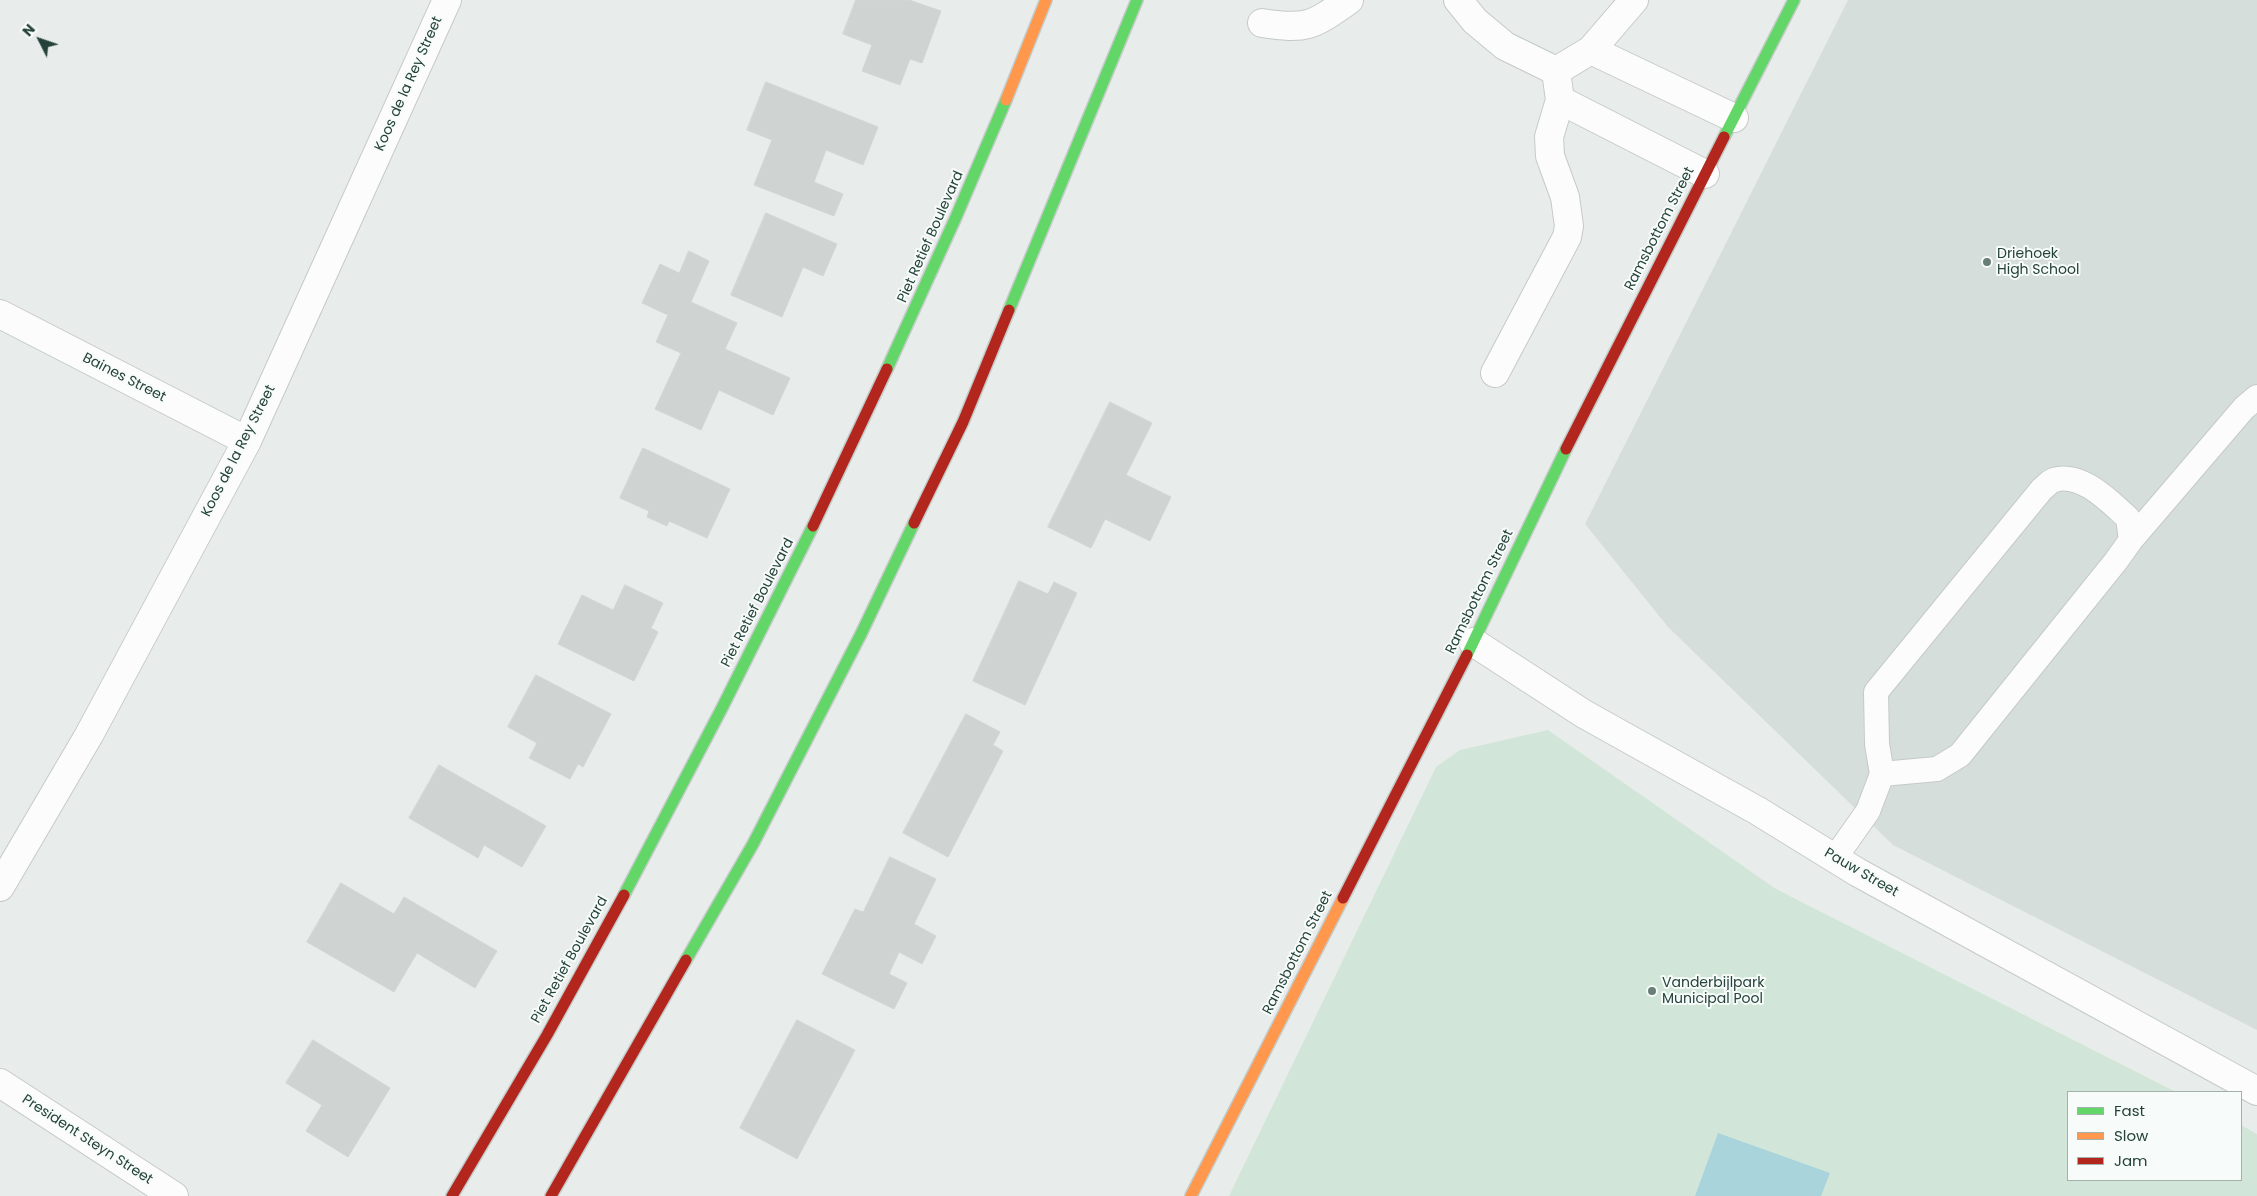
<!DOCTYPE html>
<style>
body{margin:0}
#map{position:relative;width:2257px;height:1196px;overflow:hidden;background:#e8edeb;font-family:Poppins,sans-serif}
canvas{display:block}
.legend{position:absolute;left:2067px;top:1091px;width:175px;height:90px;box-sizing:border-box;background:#f7fbf9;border:1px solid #a3b1ad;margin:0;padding:6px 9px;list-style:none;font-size:15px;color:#24423a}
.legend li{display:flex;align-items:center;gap:10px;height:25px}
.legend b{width:25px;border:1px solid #a3b1ad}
.north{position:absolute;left:15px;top:15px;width:50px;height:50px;-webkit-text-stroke:4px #f7fbf9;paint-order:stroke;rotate:311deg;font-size:14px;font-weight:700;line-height:20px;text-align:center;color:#24423a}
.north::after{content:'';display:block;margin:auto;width:18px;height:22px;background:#24423a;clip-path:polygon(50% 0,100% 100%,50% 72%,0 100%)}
</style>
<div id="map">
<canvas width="2257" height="1196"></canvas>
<ul class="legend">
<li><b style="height:6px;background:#63d668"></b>Fast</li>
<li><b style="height:6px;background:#ff974d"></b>Slow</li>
<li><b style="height:6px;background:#b3261e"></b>Jam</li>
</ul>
<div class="north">N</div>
</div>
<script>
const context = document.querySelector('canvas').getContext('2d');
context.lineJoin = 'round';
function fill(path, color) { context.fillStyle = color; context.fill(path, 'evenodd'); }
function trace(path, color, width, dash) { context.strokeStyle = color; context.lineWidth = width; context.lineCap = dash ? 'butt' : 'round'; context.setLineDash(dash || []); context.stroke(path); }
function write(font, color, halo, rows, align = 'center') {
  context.font = font + ' Poppins,sans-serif'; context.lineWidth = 4; context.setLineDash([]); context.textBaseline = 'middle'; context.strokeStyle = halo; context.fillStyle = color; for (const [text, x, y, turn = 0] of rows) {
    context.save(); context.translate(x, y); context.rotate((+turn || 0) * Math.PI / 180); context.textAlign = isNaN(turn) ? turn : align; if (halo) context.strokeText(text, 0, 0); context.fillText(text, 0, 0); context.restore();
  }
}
const built = new Path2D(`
 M1848,0H2257V1030L1893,845L1668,627L1585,524Z`);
const green = new Path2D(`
 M1548,730L1776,889L2176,1092H2068V1180H2241V1125L2257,1134V1196H1229L1436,767L1460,750Z`);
const water = new Path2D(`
 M1718,1133L1830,1173L1821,1196H1695Z`);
const building = new Path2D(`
 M856,0H909L941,11L922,63L910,59L900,85L862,71L872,45L843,34Z
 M766,82L878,127L863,165L826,150L814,182L843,194L834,216L754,185L772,140L747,130Z
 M766,213L837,244L823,276L803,267L782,317L731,295Z
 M689,251L709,261L691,302L737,323L725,349L790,378L773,415L719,390L701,430L655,409L681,353L656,342L668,315L642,303L660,264L679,273Z
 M1110,402L1152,423L1126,475L1171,497L1150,541L1105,519L1091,548L1048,527Z
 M643,448L730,489L707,538L669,521L667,526L647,517L649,511L620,498Z
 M1019,581L1048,594L1054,582L1077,593L1025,705L973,681Z
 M625,585L663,603L651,628L658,632L634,681L558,644L582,595L613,610Z
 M536,675L611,714L583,767L578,764L570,779L529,758L537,743L508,727Z
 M966,714L1000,732L993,745L1003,751L948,857L903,833Z
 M439,765L546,826L522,867L484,845L478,858L409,818Z
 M890,857L936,879L914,924L936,936L922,964L899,952L889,974L907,983L894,1009L822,974L855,909L863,912Z
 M341,883L394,914L404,897L497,951L475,988L417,953L394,992L307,942Z
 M797,1020L855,1050L797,1159L740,1128Z
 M313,1040L390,1088L348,1157L306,1131L322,1105L286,1083Z`);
const lane = new Path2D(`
 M2131,540L2244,408L2257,397
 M1835,858L1868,811L1882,774L1877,744L1876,692L2042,489C2046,486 2050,481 2054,480C2081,471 2110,502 2128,518L2131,540L2116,561L1960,755L1937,769L1882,774`);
const street = new Path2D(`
 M1458,0L1475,21L1505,46L1556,71L1560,100L1549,137L1550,156L1565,197L1569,226L1567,237L1495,373
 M1262,23C1307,30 1312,26 1349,0
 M1591,50L1734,118
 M1556,71L1591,50L1634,0
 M1560,100L1705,174
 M0,314L247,441
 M1473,642L1584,714L1758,811L1857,872L2257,1091
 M0,887L89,735L247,441L447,0
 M0,1083L174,1196`);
const fast = new Path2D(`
 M1724,137L1794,0
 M1009,310L1137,0
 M887,369L956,217L1006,100
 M1467,655L1566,449
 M624,895L722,708L813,526
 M686,960L753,844L861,634L914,523`);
const slow = new Path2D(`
 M1006,100L1046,0
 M1191,1196L1343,898`);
const jam = new Path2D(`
 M1566,449L1724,137
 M914,523L963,422L1009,310
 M813,526L887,369
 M1343,898L1467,655
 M452,1196L547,1035L624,895
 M551,1196L686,960`);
const markers = [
 [1987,262,5,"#697e78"],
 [1652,991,5,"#697e78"]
];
const streetNames = [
 ["Koos de la Rey Street",409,84,-66],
 ["Ramsbottom Street",1660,229,-63],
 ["Piet Retief Boulevard",931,237,-66],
 ["Baines Street",124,378,27],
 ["Koos de la Rey Street",239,451,-63],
 ["Ramsbottom Street",1480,592,-64],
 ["Piet Retief Boulevard",758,603,-63],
 ["Pauw Street",1861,873,30],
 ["Ramsbottom Street",1298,953,-63],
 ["Piet Retief Boulevard",570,960,-61],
 ["President Steyn Street",87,1140,33]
];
const poiNames = [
 ["Driehoek",1997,254],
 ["High School",1997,270],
 ["Vanderbijlpark",1662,983],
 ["Municipal Pool",1662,999]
];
fill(built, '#d6dedb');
fill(green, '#d1e6d8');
fill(water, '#a9d4db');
fill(building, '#cfd4d2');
trace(building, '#d1d6d4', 1);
trace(lane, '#c5cac8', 26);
trace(street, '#c5cac8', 30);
trace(fast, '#c3cbc8', 14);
trace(slow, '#c3cbc8', 14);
trace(jam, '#c3cbc8', 14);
trace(lane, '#fcfcfc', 24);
trace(street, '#fcfcfc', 28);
trace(fast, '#63d668', 11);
trace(slow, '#ff974d', 11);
trace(jam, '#b3261e', 11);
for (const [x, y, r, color] of markers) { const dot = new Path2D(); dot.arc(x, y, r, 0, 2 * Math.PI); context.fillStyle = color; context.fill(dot); trace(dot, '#f7fbf9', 2); }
write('14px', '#24423a', '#f7fbf9', streetNames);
write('14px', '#24423a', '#f7fbf9', poiNames, 'left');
</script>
